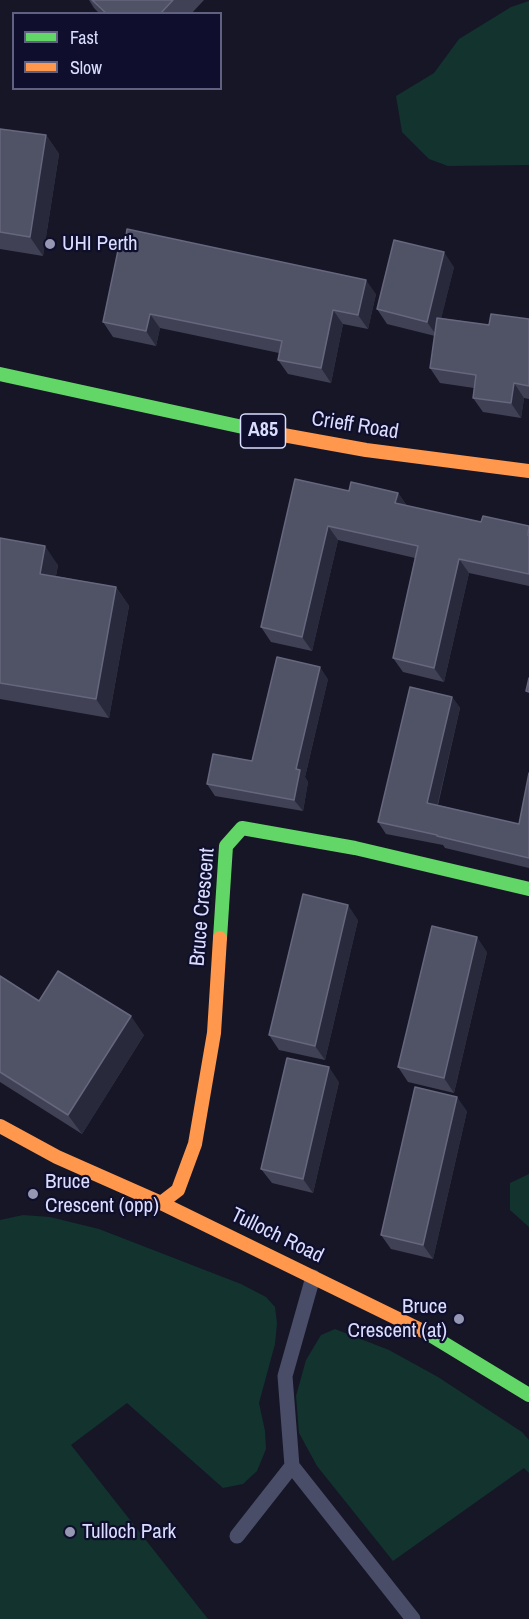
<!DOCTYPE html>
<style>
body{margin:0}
#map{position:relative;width:529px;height:1619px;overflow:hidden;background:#161626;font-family:"Archivo Narrow",sans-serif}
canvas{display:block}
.legend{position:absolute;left:12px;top:12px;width:210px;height:78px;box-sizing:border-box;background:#0f0f2d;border:2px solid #606181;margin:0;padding:8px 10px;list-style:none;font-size:18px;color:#daddff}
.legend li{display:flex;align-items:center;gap:12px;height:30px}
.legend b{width:30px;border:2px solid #606181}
</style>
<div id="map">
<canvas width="529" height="1619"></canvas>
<ul class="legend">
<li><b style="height:8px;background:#63d668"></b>Fast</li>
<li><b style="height:8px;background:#ff974d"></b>Slow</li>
</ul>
</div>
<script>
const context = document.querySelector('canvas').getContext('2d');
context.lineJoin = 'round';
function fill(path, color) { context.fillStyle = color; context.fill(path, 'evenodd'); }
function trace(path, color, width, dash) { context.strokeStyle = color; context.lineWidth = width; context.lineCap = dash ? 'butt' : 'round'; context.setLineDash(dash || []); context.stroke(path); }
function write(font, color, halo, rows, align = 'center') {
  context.font = font + ' "Archivo Narrow",sans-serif'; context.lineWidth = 4.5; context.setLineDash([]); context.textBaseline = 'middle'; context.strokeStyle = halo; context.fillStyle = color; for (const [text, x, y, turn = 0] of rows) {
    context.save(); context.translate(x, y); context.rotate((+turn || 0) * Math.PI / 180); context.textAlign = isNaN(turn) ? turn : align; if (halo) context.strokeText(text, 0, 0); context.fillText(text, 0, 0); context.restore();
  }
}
const green = new Path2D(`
 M529,1V165L448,166L429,159L402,132L396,96L434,73L459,39L511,7Z
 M529,1174V1227L510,1210V1183Z
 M23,1215L50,1217L99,1229L241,1284L266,1297L275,1307L277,1323L275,1344L259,1403L265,1431L266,1449L257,1471L243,1484L223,1488L127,1403L71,1445L208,1619H0V1220Z
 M335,1329L389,1350L438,1377L522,1432L529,1440V1473L524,1468L393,1561L317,1466L299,1433L296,1396L306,1360L321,1335Z`);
const lane = new Path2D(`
 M313,1277L285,1376L292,1466L413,1619
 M237,1536L292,1466`);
const fast = new Path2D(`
 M0,374L261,431
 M220,938L226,846L242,828L355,848L529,889
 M427,1333L529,1395`);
const slow = new Path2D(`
 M261,431L366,450L529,471
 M0,1126L57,1157L161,1203L427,1333
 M161,1203L178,1190L195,1144L214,1033L220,938`);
const wall = new Path2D(`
 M89,0H204L191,14H100L94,8Z
 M0,129L46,135L59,154L43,256L0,249Z
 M120,241L376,294L368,329L343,324L331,383L288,374L278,360L279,353L160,328L156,346L113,337L103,322Z
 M454,267L441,318L489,325L529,319V399L524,398L521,418L483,412L473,398L474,388L440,383L430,368L435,336L387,324L377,309Z
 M349,491L398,493L407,506L481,522L529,526V586L469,573L444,682L403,672L393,658L415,558L338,540L312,651L271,642L261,627Z
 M0,538L58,565L56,576L116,587L129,606L109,718L0,699Z
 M328,679L305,777L308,782L303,811L215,796L207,784L252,761Z
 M452,697L460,708L438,805L519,824L529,773V868L445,848L443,845L386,834L378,822Z
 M358,920L325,1060L279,1050L269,1035Z
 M487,952L454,1093L408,1082L398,1067Z
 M0,976L39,1001L144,1035L82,1134L0,1082Z
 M339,1082L313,1193L272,1183L261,1169Z
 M467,1111L433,1259L391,1249L381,1235Z`);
const shadedWall = new Path2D(`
 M46,135L59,154L43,256L30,237Z
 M444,252L454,267L437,336L427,322Z
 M366,280L376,294L368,329L358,315Z
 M333,310L343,324L331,383L321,368Z
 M150,314L160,328L156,346L146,331Z
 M514,383L524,398L521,418L511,403Z
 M398,493L408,507L395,503Z
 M328,526L338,540L312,651L302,637Z
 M45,546L58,565L53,592L40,574Z
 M459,559L469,573L444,682L434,668Z
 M116,587L129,606L109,718L96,699Z
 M320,667L328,679L305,777L308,782L303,811L294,800L296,769Z
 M452,697L460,708L435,815L427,803Z
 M348,905L358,920L325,1060L315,1046Z
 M477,937L487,952L454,1093L444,1078Z
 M131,1016L144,1035L82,1134L68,1115Z
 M329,1067L339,1082L313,1193L303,1179Z
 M457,1097L467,1111L433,1259L423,1245Z`);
const building = new Path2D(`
 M92,0H173L160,14H107Z
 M0,129L46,135L30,237L0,232Z
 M127,229L366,280L358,315L333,310L321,368L278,360L282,341L150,314L146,331L103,322L120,241L125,242Z
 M394,240L444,252L427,322L377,309Z
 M491,314L529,319V386L514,383L511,403L473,398L476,375L430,368L437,318L489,325Z
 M295,479L349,491L351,482L398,493L395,503L481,522L483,516L529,526L528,535L529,536V574L459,559L434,668L393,658L418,546L328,526L302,637L261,627Z
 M0,538L45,546L40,574L116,587L96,699L0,683Z
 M277,657L320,667L296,769L300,770L294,800L207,784L213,754L252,761Z
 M529,678V692L526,691Z
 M410,687L452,697L427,803L519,824L529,773V858L437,836V835L378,822Z
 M303,894L348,905L315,1046L269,1035Z
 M432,926L477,937L444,1078L398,1067Z
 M58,971L131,1016L68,1115L0,1072V976L39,1001Z
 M287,1058L329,1067L303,1179L261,1169Z
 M415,1087L457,1097L423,1245L381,1235Z`);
const markers = [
 [50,244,6,"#9597b3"],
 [33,1194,6,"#9597b3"],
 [459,1319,6,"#9597b3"],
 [70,1532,6,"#9597b3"]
];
const shields = [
 [263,431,45]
];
const shieldNames = [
 ["A85",263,431]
];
const poiNames = [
 ["UHI Perth",62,244],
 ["Bruce",45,1182],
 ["Crescent (opp)",45,1206],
 ["Bruce",447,1307,"right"],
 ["Crescent (at)",447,1331,"right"],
 ["Tulloch Park",82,1532]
];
const streetNames = [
 ["Crieff Road",355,426,9],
 ["Bruce Crescent",203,907,-85],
 ["Tulloch Road",277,1236,26]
];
fill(green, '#12332e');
trace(lane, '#4a4d67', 15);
trace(fast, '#63d668', 14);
trace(slow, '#ff974d', 14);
fill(wall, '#404154');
fill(shadedWall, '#28293a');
fill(building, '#505266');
trace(building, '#66677e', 1.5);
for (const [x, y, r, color] of markers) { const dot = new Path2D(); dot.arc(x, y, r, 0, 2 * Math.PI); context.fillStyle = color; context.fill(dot); trace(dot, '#0f0f2d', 2); }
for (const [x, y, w] of shields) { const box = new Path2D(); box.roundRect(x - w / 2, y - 17, w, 34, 4.5); context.fillStyle = '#0f0f2d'; context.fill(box); trace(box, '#daddff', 1.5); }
write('bold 20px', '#daddff', null, shieldNames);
write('21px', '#daddff', '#0f0f2d', poiNames, 'left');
write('21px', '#daddff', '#0f0f2d', streetNames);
</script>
